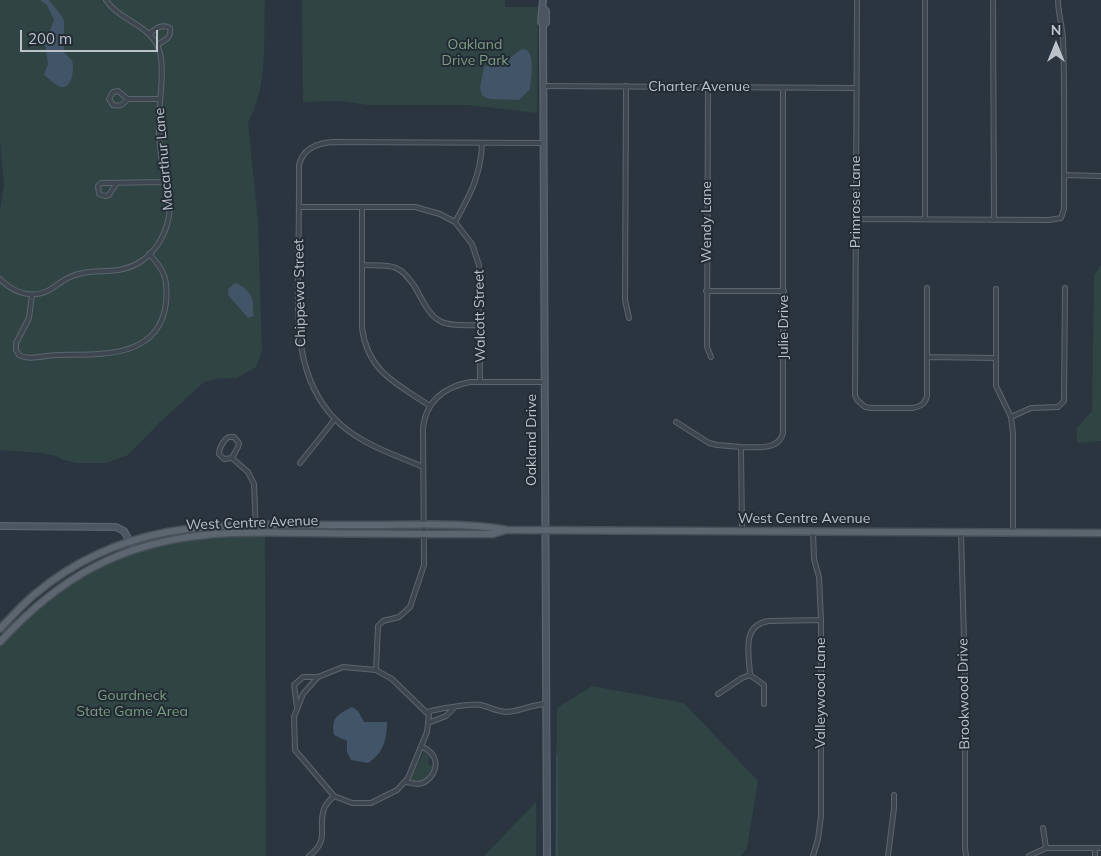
<!DOCTYPE html>
<style>
body{margin:0}
#map{position:relative;width:1101px;height:856px;overflow:hidden;background:#2a3540;font-family:Mulish,sans-serif}
canvas{display:block}
.north{position:absolute;left:1031px;top:20px;width:50px;height:50px;-webkit-text-stroke:4px #232c35;paint-order:stroke;rotate:0deg;font-size:14px;font-weight:700;line-height:20px;text-align:center;color:#bbc2ca}
.north::after{content:'';display:block;margin:auto;width:18px;height:22px;background:#bbc2ca;clip-path:polygon(50% 0,100% 100%,50% 72%,0 100%)}
.scale{position:absolute;left:20px;top:30px;width:138px;height:22px;box-sizing:border-box;border:2px solid #bbc2ca;border-top:0;padding-left:6px;font-size:15px;line-height:18px;white-space:nowrap;color:#bbc2ca;-webkit-text-stroke:4px #232c35;paint-order:stroke}
</style>
<div id="map">
<canvas width="1101" height="856"></canvas>
<div class="north">N</div>
<div class="scale">200 m</div>
</div>
<script>
const context = document.querySelector('canvas').getContext('2d');
context.lineJoin = 'round';
function fill(path, color) { context.fillStyle = color; context.fill(path, 'evenodd'); }
function trace(path, color, width, dash) { context.strokeStyle = color; context.lineWidth = width; context.lineCap = dash ? 'butt' : 'round'; context.setLineDash(dash || []); context.stroke(path); }
function write(font, color, halo, rows, align = 'center') {
  context.font = font + ' Mulish,sans-serif'; context.lineWidth = 4; context.setLineDash([]); context.textBaseline = 'middle'; context.strokeStyle = halo; context.fillStyle = color; for (const [text, x, y, turn = 0] of rows) {
    context.save(); context.translate(x, y); context.rotate((+turn || 0) * Math.PI / 180); context.textAlign = isNaN(turn) ? turn : align; if (halo) context.strokeText(text, 0, 0); context.fillText(text, 0, 0); context.restore();
  }
}
const green = new Path2D(`
 M0,0H265C263,42 269,84 248,122L258,221L262,351L256,367L237,378H220L204,382L158,424L128,455L107,463H76L64,460L56,456L41,453L0,450V210L4,185L0,142Z
 M302,0H505V7H538L537,113L468,105H368L340,101L303,102Z
 M1101,265V441L1077,443V428L1092,411L1094,275Z
 M265,532L266,856H0V642L37,603L79,572L129,549L174,537Z
 M592,686L684,703L758,781L747,848L741,856H555L557,708Z
 M424,751L431,758L428,760L429,765H433C431,777 422,785 410,781V779Z
 M536,802V856H484Z`);
const water = new Path2D(`
 M40,0H49L63,18L64,22V52C66,55 70,57 72,61C75,68 72,89 61,87C56,86 48,78 44,75L48,64L45,44L54,20L47,5Z
 M522,49L527,50C535,58 531,77 530,89L519,100L492,99L486,98L482,95L480,88L484,67C489,63 494,66 500,64C505,62 516,53 522,49Z
 M235,283C243,285 253,294 253,304C253,309 253,312 254,316L248,318L228,295V289Z
 M352,707L358,711L364,722H387C387,739 383,754 368,763L351,760L347,752V741L334,735C331,717 337,715 352,707Z`);
const stream = new Path2D(`
 M557,755V856`);
const street = new Path2D(`
 M857,0L855,395L857,400L865,407L871,408H913C921,406 925,404 927,396V288
 M925,0V219
 M993,0L994,219
 M149,34C156,29 161,23 170,28C172,38 165,40 157,45
 M543,86L856,88
 M626,86L625,300L629,318
 M708,86L707,347L711,357
 M128,99C123,104 121,107 113,105L109,99L113,92L118,91L128,99H159
 M1064,175L1101,176
 M116,184L109,195L105,196L99,194L98,186L101,183L165,182
 M299,207H415L440,214L455,222L472,244L479,265L480,382
 M362,207V328C368,372 396,383 430,406
 M856,219L1049,220L1061,218L1064,209C1064,152 1065,95 1063,38C1062,25 1058,13 1058,0
 M455,222C470,195 481,175 482,143
 M362,265C372,266 387,264 396,268C405,272 410,280 415,287C435,325 438,326 481,325
 M0,279C14,293 33,300 51,289C57,285 63,280 70,277C94,266 118,278 143,260C157,250 166,233 169,216C171,204 167,194 165,182C162,166 160,150 159,134C157,109 167,67 158,47C148,24 119,20 106,0
 M996,289V386L1011,417L1013,434V533
 M706,291H784
 M32,295L29,318L16,343V350L19,355C29,361 46,355 57,355C99,354 159,360 166,303C168,280 165,270 149,254
 M927,357L996,358
 M1011,417L1031,408L1058,407L1064,401L1065,288
 M676,422L709,443L717,445L741,447
 M232,458L224,459L219,454C219,448 224,439 229,437H234L239,443L238,447L232,458L248,472L254,484L256,533
 M300,463L335,419
 M423,467C393,454 357,443 334,418C294,375 298,318 298,263C299,231 299,198 299,165C303,148 317,143 333,142L543,143
 M742,531L741,447C755,447 779,451 783,433V88
 M813,531L814,559L819,577L821,620V816L818,839L813,856
 M961,533L965,675V848L966,856
 M343,667L376,670L392,679L429,715L427,732L408,778L397,790L371,803H352L334,796L295,750L294,717L303,694L318,677Z
 M376,670L378,626L383,621L399,617L410,607L424,565L423,429C425,402 444,387 470,382H544
 M750,675C749,653 741,625 769,621L821,620
 M750,675L764,685V704
 M718,694L742,678L750,675
 M297,707L294,685L303,677H318
 M427,712C437,709 472,703 481,705C489,707 499,712 507,712C521,711 533,704 546,704
 M428,723L446,716L454,708
 M405,782C409,782 414,784 417,784C428,784 438,771 435,760C434,754 427,749 421,746
 M1043,828L1046,848
 M309,856C331,839 317,829 324,809C326,803 330,800 334,796
 M888,856L894,808V795
 M1029,856L1046,848H1101
 M1095,856V848`);
const secondary = new Path2D(`
 M543,0L541,22L543,24L547,856
 M543,24L546,23V11L543,8
 M0,526L116,527L124,531L134,549`);
const primary = new Path2D(`
 M0,629C11,617 22,605 35,594C132,513 234,525 352,525C402,526 458,521 507,530L1101,533
 M0,642C58,579 119,543 206,535C242,531 279,533 315,533C375,534 434,534 493,534L506,530`);
const parkNames = [
 ["Oakland",475,45],
 ["Drive Park",475,61],
 ["Gourdneck",132,696],
 ["State Game Area",132,712]
];
const streetNames = [
 ["Charter Avenue",699,87],
 ["Macarthur Lane",164,159,-95],
 ["Primrose Lane",856,202,-90],
 ["Wendy Lane",707,222,-90],
 ["Chippewa Street",300,293,-91],
 ["Walcott Street",480,316,-91],
 ["Julie Drive",784,327,-90],
 ["Oakland Drive",532,440,-90],
 ["West Centre Avenue",804,519],
 ["West Centre Avenue",252,523,-2],
 ["Valleywood Lane",821,693,-90],
 ["Brookwood Drive",964,694,-91]
];
fill(green, '#2f4443');
fill(water, '#425467');
trace(stream, '#425467', 1);
trace(street, '#5c656d', 6);
trace(secondary, '#5c656d', 8);
trace(primary, '#485059', 9);
trace(street, '#3e4750', 4);
trace(secondary, '#4c5663', 5.5);
trace(primary, '#5c6670', 6);
write('14px', '#7c9d81', '#232c35', parkNames);
write('14px', '#bbc2ca', '#232c35', streetNames);
</script>
